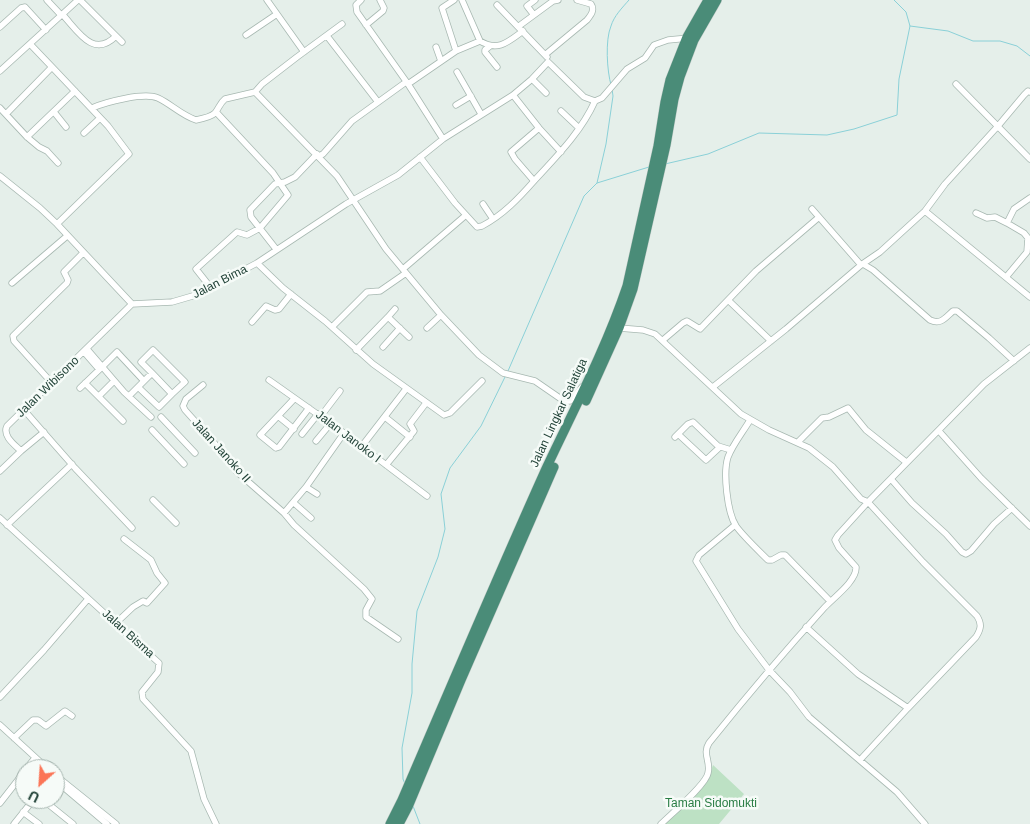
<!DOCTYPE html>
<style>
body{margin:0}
#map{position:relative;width:1030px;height:824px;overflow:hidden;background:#e5efea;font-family:Arial,sans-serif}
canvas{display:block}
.north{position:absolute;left:15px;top:759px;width:50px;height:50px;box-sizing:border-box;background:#f6fbf8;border:1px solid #a1b1ab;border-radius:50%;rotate:206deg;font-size:14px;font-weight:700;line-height:20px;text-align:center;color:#224338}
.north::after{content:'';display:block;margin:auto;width:18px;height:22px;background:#fb7557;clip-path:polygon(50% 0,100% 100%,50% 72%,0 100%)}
</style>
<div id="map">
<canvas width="1030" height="824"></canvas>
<div class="north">U</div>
</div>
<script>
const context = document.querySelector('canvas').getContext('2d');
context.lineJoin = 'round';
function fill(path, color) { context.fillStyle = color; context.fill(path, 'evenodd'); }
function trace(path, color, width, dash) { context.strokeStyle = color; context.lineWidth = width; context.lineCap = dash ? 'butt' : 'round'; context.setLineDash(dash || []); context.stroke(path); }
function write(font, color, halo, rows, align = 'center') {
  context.font = font + ' Arial,sans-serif'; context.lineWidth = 5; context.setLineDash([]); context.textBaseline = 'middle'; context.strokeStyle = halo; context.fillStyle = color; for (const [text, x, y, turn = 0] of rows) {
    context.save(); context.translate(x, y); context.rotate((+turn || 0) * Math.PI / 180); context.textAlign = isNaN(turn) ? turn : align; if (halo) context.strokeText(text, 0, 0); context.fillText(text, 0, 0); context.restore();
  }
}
const green = new Path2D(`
 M713,765L744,794L719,824H665L708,779Z`);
const stream = new Path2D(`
 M910,26L948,31L973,41H1000L1017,46L1030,56
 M611,85C607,71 605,40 611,26C614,16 622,8 629,0
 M665,164L708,154L759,133L827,135L854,129L897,115L899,79L910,26L906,12L894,0
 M597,183L606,144L613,96L612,89
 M508,371L584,196L597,183L649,167
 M405,784L403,779L402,748L412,693V664L417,611L438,557L445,529L441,494L450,468L481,426L505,377
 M413,806L420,824`);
const minor = new Path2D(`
 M47,0L61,15
 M267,0L304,52
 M361,0L356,5L357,12L408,84L443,139
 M454,0L442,8L456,51
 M462,0L480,41C498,52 508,42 523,31
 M497,5L547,57
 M62,14C78,31 93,59 116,36L80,0
 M534,15L527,6L535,0
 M342,24L297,57L262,84L255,92L337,176L386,249L441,315L479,355L503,373L535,381L564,401H570L582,387
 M366,25L383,11L384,8L380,0
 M519,26L553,1L558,0
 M0,27L21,8L25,7L46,30
 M246,35L277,14
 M116,36L122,42
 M327,36L378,102
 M490,46L485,50V52L497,67
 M436,47L441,61
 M546,54L587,20C591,15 595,10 591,4L577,0
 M52,67L108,126L129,154L57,224
 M0,71L78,0
 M457,72L481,114
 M532,79L546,93
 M408,84L456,51L480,41
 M956,84L1030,159
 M513,95L539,128L561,152
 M456,105L471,96
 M0,108L27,137L39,147L47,151L58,163
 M92,108C106,102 144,92 158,98C171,104 181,115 196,120C201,119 211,117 215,113C219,108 220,103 225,99L255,92
 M561,111L579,128
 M54,112L66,127
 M6,114L52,67L30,44
 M84,133L100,118
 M27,137L75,91
 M319,156L323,154L352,121L406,82
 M420,157L455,203L477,227L482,226C503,215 519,198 534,181C557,156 581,132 595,101
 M0,176L40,208L57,224L132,304L172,302L196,295L257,263L346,204L398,175L443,139L513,95L532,79L548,62L584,97L595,101L602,98L627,69L645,58L654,45L668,40L689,38
 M534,181L515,159L511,152L539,128
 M483,204L493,219
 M812,209L861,265
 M925,211L1030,297
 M976,213L987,218L995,217L1007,223L1024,233L1028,238L1027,252L1007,276
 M1007,223L1014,209L1030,198
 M276,249L251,217L250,210L275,184L285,182L295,177L317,154
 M257,263L283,288L325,321L373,364L444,415L450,413L482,381
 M863,264L873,270L930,320C941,325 945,318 953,311H957L989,338L1014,361
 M403,269L466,215
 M12,283L67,236
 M211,288L196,269L237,232L247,235L260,228L288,195L273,173L216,112
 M388,317L395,309
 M252,322L266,306L275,310L279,309L291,294
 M332,327L367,292L380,291L406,273
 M427,328L441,315
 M619,328L643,330L655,334L741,414L769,430L809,448L833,467L861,499L868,502L838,535L835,540L839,548L856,567C857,581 833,598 824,608C784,652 746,697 709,743C702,754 711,761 708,773C706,785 671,814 661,824
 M663,340L683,323L687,321L700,329L728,300
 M771,341L728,300L756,271L818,218
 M383,347L400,328
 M87,349L124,392L151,417
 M356,350L388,317L409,337
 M101,368L117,352L144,381
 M269,380L344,433L427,496
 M52,383L14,341L13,336L67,283L68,280L64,272L83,253
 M85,383L123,421
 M203,385L186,399L183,406L185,410L211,439L236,471L284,513L294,525L364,589L372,599L366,610V617L398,639
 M138,387L159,407L172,394
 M713,387L786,329L861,265L880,252L925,211L945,184L998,126L1024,95L1028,91L1030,92
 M80,388L101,368L97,367L84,352
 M99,396L114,381
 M129,396L152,373L172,394L185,382L153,350L141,362L152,373
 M294,399L260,435L276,448L279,447L309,408
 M24,410L75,468L132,528
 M278,416L294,429
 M321,416L340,391
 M161,417L195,453
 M385,417L410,437
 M750,420C743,432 733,444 728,457C723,472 727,512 736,526C743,536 759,551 768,560H772L781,555H785L830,601
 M152,430L184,464
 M939,431L981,478L1030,526
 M302,434L318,414
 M678,434L706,460L720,447
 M675,437L688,424L693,422L718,446L731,450
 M316,441L331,423
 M798,442L822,418L829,417L848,408L866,430L906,462
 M362,446L406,389
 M21,451L44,432
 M386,465L414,431L410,424L426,403
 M0,471L21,451C15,445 2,436 7,426L132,304
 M891,479L912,503L946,534L962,552L966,554L971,551L994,524L1012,508
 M306,487L317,494
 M153,500L176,523
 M294,503L311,518
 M284,513L306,487L344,433
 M0,518L159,663L158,672L142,692L143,699L191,751L204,799L216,824
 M7,525L72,464
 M735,525L699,555L696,561L738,629L769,670L790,692L809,717L897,792L925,824
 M116,623L133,607L143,601L147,603L165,583L157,573L151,560L124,539
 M806,627L858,674L908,708L976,637C981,629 982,624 977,616L923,562L868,502L984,384L1030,348
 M0,697L44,650L88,599
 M0,725L48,769
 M14,738L33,720H38L46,726L65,711L72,716
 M860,760L908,708
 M26,769L35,758
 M55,775L116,824
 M55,780L107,824
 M42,799L73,824
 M0,803L25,771
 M23,812L39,824
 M14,824L34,799`);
const trunk = new Path2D(`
 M586,401L619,328L633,289L666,145L674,99L680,77L694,40L717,0
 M390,824L402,800C449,691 495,582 544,473C573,411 605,351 627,286L658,146L665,102L670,80L687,37L708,0
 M399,824L408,807L461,680L554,467`);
const streetNames = [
 ["Jalan Bima",220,282,-27],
 ["Jalan Wibisono",48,387,-44],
 ["Jalan Lingkar Salatiga",559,413,-65],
 ["Jalan Janoko I",348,437,37],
 ["Jalan Janoko II",221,451,48],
 ["Jalan Bisma",128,634,42]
];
const parkNames = [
 ["Taman Sidomukti",711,804]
];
fill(green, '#bde1c4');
trace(stream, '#8ad0d7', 1);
trace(minor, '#a7b8b1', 7);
trace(trunk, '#c1cac7', 10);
trace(minor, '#fff', 5.5);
trace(trunk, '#4a8c78', 9);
write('12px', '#224338', '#f6fbf8', streetNames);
write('12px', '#297d44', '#f6fbf8', parkNames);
</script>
